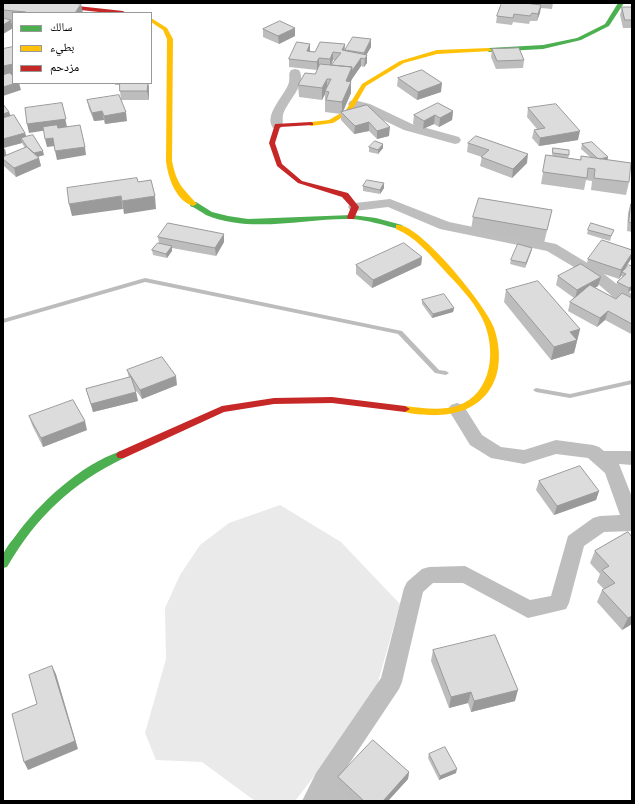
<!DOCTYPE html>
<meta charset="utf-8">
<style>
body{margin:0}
#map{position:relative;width:635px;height:804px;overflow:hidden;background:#fff;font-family:"PT Sans Narrow","Noto Naskh Arabic",sans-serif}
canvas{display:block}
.frame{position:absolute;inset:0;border:4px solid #000;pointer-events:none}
.legend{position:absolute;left:12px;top:12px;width:140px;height:72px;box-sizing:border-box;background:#fff;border:1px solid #999;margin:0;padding:5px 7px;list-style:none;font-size:12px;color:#000}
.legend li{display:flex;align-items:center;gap:8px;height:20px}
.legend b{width:20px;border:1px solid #999}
</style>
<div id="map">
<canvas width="635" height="804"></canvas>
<div class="frame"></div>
<ul class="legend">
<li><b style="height:5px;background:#4caf50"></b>سالك</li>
<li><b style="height:5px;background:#ffc107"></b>بطيء</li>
<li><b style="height:5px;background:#c62828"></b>مزدحم</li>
</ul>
</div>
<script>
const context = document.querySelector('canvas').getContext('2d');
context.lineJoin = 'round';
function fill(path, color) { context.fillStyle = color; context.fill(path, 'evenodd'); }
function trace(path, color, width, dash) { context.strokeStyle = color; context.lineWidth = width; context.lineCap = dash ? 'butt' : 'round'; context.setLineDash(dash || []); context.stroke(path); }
const green = new Path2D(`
 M280,505L341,542L400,604L373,700L295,801H255L202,762L156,760L145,733L166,659L165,608L180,575L200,545L229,523Z`);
const stream = new Path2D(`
 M145,278L402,331L439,370L446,371L449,373L446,375L435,373L398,334L145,282L3,323V319Z
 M632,380V384L570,398L536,392L533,390L536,388L570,394Z`);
const street = new Path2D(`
 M295,69L299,70C308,84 286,102 283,115C282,120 284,123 281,128H273C263,114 286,95 289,82C290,77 288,74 291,70Z
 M354,100L370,104L412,124L459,137L461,140L459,143L455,144L404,130L362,110L350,107L348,104L350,101Z
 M390,199L449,222L556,244L599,270L623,289L632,294V305L613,297L589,276L547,251L440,229L388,207L355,211L350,210L348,207L350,204L355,203Z
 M457,403L463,405L482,435L501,447L524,450L556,440L593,445L599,447L604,451H632V465L619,464L632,497V531L604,532L584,546L569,603L566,609L528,618L463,583H433L423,592L402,682L399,689L339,779L353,793L357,801H302L316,773L381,678L404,588L407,582L422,569L429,567L465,566L530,600L551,596L568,536L593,518L600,516L620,515L605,473L588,458L556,454L524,464L491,458L470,445L448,409L451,405Z`);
const fast = new Path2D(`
 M618,3H624L609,26L581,40L543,49L489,52L486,50L489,48L543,45L577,38L605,24Z
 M190,202H196L212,212L228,216L248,219L352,215L376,218L402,225L403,227L399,229C383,225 368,220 351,219C305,218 251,234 206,215C201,212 196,208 190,206Z
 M121,451L124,452L126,455L124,458C71,484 37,516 7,567L3,568C3,564 2,560 3,556C4,550 10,543 14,538C39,503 80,465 121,451Z`);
const slow = new Path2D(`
 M151,18L167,28L173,39L172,161C177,185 182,187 197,204L193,206C175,200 168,177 166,161L167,39L163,30L151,22Z
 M489,48L492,50L491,51L437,54L404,63L366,86L351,112L333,123L311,126L308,124L311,122L329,120L346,110L362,84L400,61L437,50Z
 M396,225C418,221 487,307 494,328C501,348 502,374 488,392C476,408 458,414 438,415C430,415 405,415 400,409L405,406C421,408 441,411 457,406C493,394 497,348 482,318C473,300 458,285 444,270C430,255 416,237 396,229Z`);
const jam = new Path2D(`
 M32,3H50L123,11L126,13H108L35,5Z
 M311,122L313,123V125L280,127L275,143L282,164L302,181L348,193L359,207L354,219H348L347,217L351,207L342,197L298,183L277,166L269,143L275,124Z
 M332,397L405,406L410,409L405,412L332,403L274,404L224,412L124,458H118L116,455L118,452L222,406L274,398Z`);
const wall = new Path2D(`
 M3,3L83,13H13V22H11L13,28L3,34Z
 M538,3H553L552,9L541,8L537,21H530L529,24L513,22L512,25L496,23L497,16L537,5Z
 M622,7H632V28H623L620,15Z
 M263,29L295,36L279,44L263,37Z
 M371,39V47L366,55L367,63L364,67L361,66L352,79L351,81V93L343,111L367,105L389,136L377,139L369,131L354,134L341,120V114L325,112V94L322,100L299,97L298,85L315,74L317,70L289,67V59L310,44V51L315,52L345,44L344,51H345V50ZM333,60H335L331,65Z
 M492,49L524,60L523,68L496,69L491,57Z
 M398,78L441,92L417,100L397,86Z
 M115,83H148L149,88V100H121L120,91V85H115Z
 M87,100L127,121L105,124L104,120L94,121L89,109Z
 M3,104L9,112L11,116L25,133L26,137L44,155L38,157L41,166L16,177L4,166L3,162ZM22,143L25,148L6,156L5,149L3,148Z
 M528,108L578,140L539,146L532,138L534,130L537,129L527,117Z
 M453,111L452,120L439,127L434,124L423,129L413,124L414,115Z
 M468,143L527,163L512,178L480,166L482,157L467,152Z
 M582,144L608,157V160L629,182L626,195L591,190L592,181L586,180L584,190L541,184L546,155L552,156L553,148L569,155L568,158L580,160L581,156L590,157L581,149Z
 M369,147L383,148L378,154L369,152Z
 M384,183V188L380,194L363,191V186Z
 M631,204H632V232L627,231L628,213Z
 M552,210L544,243L471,230L473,217Z
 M588,230L612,234L610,241L587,234Z
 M158,237L224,242L216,256L172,248V251L167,258L153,255L152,250L159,243Z
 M532,248L531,252L525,268L510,264L511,260Z
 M632,250V256L631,259L625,268L632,266V289L628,293L616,286L617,282L623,277L621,276L619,279L589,269L601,277L598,286L595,288L616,299L632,298V334H631L605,320L597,327L568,311L570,302L574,298L556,285L558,276L586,267L588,259Z
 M422,257L421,265L372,288L356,274V265Z
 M506,290L580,329L574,353L551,360L504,302Z
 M422,300L454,308L453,312L432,318L422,304Z
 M127,370L177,385L142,399L135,389L138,401L93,412L86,389L129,378Z
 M29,416L87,430L43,447L32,425Z
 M539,481L599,491L596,500L554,515L536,490Z
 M628,532L632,624L622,630L597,602L602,590L604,589L597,582L600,574L590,563L595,551Z
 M433,650L515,701L471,712L468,703L449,708L431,661Z
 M429,754L456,773L439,780L428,758Z
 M409,772L408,779L388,801H356L338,784V777Z`);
const shadedWall = new Path2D(`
 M81,4L83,13H75Z
 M541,5L540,13L537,21L538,14Z
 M11,20L13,28L3,34V25Z
 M295,28V36L279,44L278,36Z
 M371,39V47L364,59H363L364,53Z
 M310,44V52L307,51Z
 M345,44L344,53L342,50Z
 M333,52V60L330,67V59Z
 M367,55V63L364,67L365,59Z
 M319,58V66L317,70V62Z
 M361,58V66L352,79L346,93V81L352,67Z
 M13,64V76L3,78V66Z
 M327,79V91H325V94L322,100V88Z
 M351,82V93L342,114V102Z
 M16,83H19L21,90L3,96V87Z
 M148,83L149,88V100L147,91Z
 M442,83L441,92L417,100L418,92Z
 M62,103L67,127L29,133L27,124Z
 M102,111L104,120L94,121L92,113Z
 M453,111L452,120L439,127L440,118Z
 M9,112L12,120L3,123V114Z
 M126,112L127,121L105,124L104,116Z
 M435,115L434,124L423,129L424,121Z
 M369,122V131L354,134L355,126Z
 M390,127L389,136L377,139V131Z
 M580,131L578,140L539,146L540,138Z
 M25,133L28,141L21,138L22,143L3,148V139Z
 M53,138L55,146L47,147L45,139Z
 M383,144V148L378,154V150Z
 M85,147L86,155L57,160L55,151Z
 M5,149L7,158L3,159V150Z
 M43,151L44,155L32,158L31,154Z
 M528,154L527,163L512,178L513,169Z
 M608,157L607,161L598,159Z
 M39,158L41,166L16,177L14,168Z
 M384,183V188L380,194V190Z
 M121,196L123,209L72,216L69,204Z
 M155,196L156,209L124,214L122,201Z
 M224,234V242L216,256L215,248Z
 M172,246V251L167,258L166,254Z
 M532,248L531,252L525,268L526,263Z
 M632,253L631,259L623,272H622L621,276L619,279L621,270Z
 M422,257L421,265L372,288L373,280Z
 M601,277L598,286L575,299L577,290Z
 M632,286V289L628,293L629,288Z
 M454,308L453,312L432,318L433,314Z
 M608,311L605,320L597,327L600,318Z
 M580,329L574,353L551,360L554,347L570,332Z
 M176,376L177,385L142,399L140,390Z
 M136,392L138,401L93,412L91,404Z
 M85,421L87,430L43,447L41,438Z
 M599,491L596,500L554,515L557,506Z
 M632,616V624L622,630L628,618Z
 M52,666L56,674L78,749L28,770L24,762Z
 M518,690L515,701L471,712L474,701Z
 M471,692L468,703L449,708L451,697Z
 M457,769L456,773L439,780L440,776Z
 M409,772L408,779L388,801H383Z`);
const building = new Path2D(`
 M3,3H71L81,4L75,13H25L26,12L3,10Z
 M502,3H524L541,5L538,14L532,13L530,16L514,14L513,18L497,16Z
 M622,7H632V20H625Z
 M3,18L11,20L3,25Z
 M280,21L295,28L278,36L263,29Z
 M353,37L371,39L364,53L345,50Z
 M297,42L310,44L307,51L315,52L320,42L345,44L342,50L367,55L365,59L361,58L352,71V67L331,65L341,53L333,52L330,59L319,58L317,62L289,59Z
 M13,47V64L3,66V49Z
 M519,48L524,60L497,61L492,49Z
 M320,64L352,67L346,81L351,82L342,102L326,100L329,92L325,91L331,79H327L322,88L298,85L305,73L315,74Z
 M422,70L442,83L418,92L398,78Z
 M10,73L13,76V83H16L3,87V75Z
 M120,83H148L147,91H120Z
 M119,95L126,112L104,116L102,111L92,113L87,100Z
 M62,103L66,119L27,124L25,108Z
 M438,103L453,111L440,118L435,115L424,121L414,115Z
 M3,104L9,112L3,114Z
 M556,104L580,131L540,138L534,130L545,128L528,108Z
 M367,105L390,127L377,131L369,122L355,126L341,112Z
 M14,115L25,133L3,139V118Z
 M57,125L58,128L80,125L85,147L55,151L53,138L45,139L43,127Z
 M33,135L43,151L34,153L27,147L21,138Z
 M476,136L528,154L513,169L481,157L489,150L468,143Z
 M375,141L383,144L378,150L369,147Z
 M592,142L608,157L600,159L597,158L582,144Z
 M27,147L39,158L14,168L3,159V157Z
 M553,148L569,150V155L553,153Z
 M546,155L581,160V156L631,163L629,182L594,178L595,169L588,168L587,178L543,172Z
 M137,178L138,182L151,180L155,196L122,201L121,196L69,204L67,188Z
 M367,180L384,183L380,190L363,186Z
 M479,198L552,210L547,230L473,217Z
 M631,204H632V223L629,222Z
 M168,223L224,234L215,248L158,237Z
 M591,223L614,230L611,236L588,230Z
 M602,240L632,250V253L621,270L588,259Z
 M158,243L172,246L166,254L152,250Z
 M404,243L422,257L373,280L356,265Z
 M518,244L532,248L526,263L511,260Z
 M581,264L601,277L577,290L558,276Z
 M629,265L632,266V286L629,288L617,282L626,274L622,272Z
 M538,281L580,329L570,332L577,340L554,347L506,290Z
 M590,285L616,299L622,293L632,298V324L608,311L600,318L570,302Z
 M444,294L454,308L433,314L422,300Z
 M162,357L176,376L140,390L127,370Z
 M131,377L136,392L91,404L86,389Z
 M73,400L85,421L41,438L29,416Z
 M580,466L599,491L557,506L539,481Z
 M628,532L632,537V616L628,618L602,590L615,583L602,570L609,566L595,551Z
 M495,635L518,690L474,701L471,692L451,697L433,650Z
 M52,666L75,741L24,762L12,714L37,704L29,675Z
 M373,740L409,772L383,801H364L338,777Z
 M445,747L457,769L440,776L429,754Z`);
fill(green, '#eaeaea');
fill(stream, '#bcbcbc');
fill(street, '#bebebe');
fill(fast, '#4caf50');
fill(slow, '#ffc107');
fill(jam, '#c62828');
fill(wall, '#bdbdbd');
fill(shadedWall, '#9a9a9a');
fill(building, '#dcdcdc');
trace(building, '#9a9a9a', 1);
</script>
